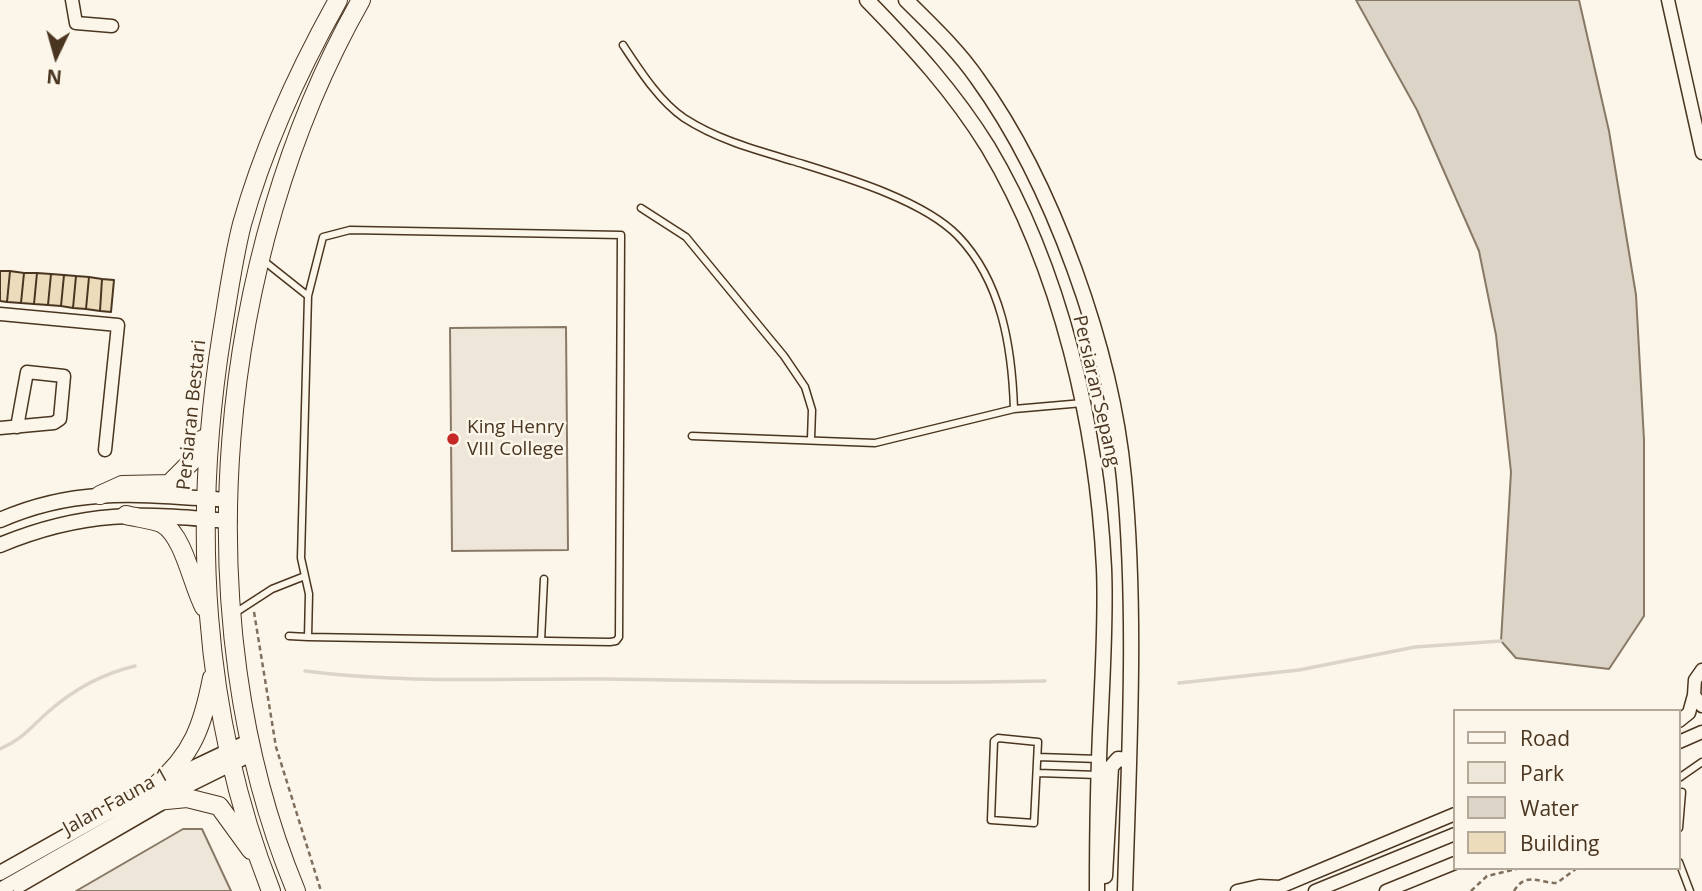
<!DOCTYPE html>
<style>
body{margin:0}
#map{position:relative;width:1702px;height:891px;overflow:hidden;background:#fbf6e9;font-family:"Open Sans",sans-serif}
canvas{display:block}
.legend{position:absolute;left:1453px;top:709px;width:228px;height:161px;box-sizing:border-box;background:#fbf6e9;border:2px solid #b4a999;margin:0;padding:9px 12px;list-style:none;font-size:21px;color:#4a3520}
.legend li{display:flex;align-items:center;gap:14px;height:35px}
.legend b{width:35px;border:2px solid #b4a999}
.north{position:absolute;left:21px;top:21px;width:70px;height:70px;-webkit-text-stroke:5px #fbf6e9;paint-order:stroke;rotate:185deg;font-size:19px;font-weight:700;line-height:28px;text-align:center;color:#4a3520}
.north::after{content:'';display:block;margin:auto;width:24px;height:32px;background:#4a3520;clip-path:polygon(50% 0,100% 100%,50% 72%,0 100%)}
</style>
<div id="map">
<canvas width="1702" height="891"></canvas>
<ul class="legend">
<li><b style="height:9px;background:#fbf6e9"></b>Road</li>
<li><b style="height:19px;background:#ede6d9"></b>Park</li>
<li><b style="height:19px;background:#dcd4c6"></b>Water</li>
<li><b style="height:19px;background:#ecdcbc"></b>Building</li>
</ul>
<div class="north">N</div>
</div>
<script>
const context = document.querySelector('canvas').getContext('2d');
context.lineJoin = 'round';
function fill(path, color) { context.fillStyle = color; context.fill(path, 'evenodd'); }
function trace(path, color, width, dash) { context.strokeStyle = color; context.lineWidth = width; context.lineCap = dash ? 'butt' : 'round'; context.setLineDash(dash || []); context.stroke(path); }
function write(font, color, halo, rows, align = 'center') {
  context.font = font + ' "Open Sans",sans-serif'; context.lineWidth = 5; context.setLineDash([]); context.textBaseline = 'middle'; context.strokeStyle = halo; context.fillStyle = color; for (const [text, x, y, turn = 0] of rows) {
    context.save(); context.translate(x, y); context.rotate((+turn || 0) * Math.PI / 180); context.textAlign = isNaN(turn) ? turn : align; if (halo) context.strokeText(text, 0, 0); context.fillText(text, 0, 0); context.restore();
  }
}
const green = new Path2D(`
 M566,327L568,550L452,551L450,328Z
 M183,829H202L231,891H76Z`);
const water = new Path2D(`
 M1356,0H1579L1609,131L1636,295L1644,440V616L1609,669L1516,658L1501,641L1511,472L1496,335L1479,251L1417,110Z`);
const stream = new Path2D(`
 M305,671C405,684 505,678 606,679C752,681 898,684 1045,681
 M1179,683L1299,670L1415,647L1501,641
 M0,749C23,739 30,728 48,712C74,689 101,674 135,666`);
const building = new Path2D(`
 M0,271H10L7,302L0,301Z
 M10,271L24,273L21,303L7,302Z
 M24,273H37L34,304L21,303Z
 M37,273L51,274L48,305L34,304Z
 M51,274L64,275L61,306L48,305Z
 M64,275L76,276L73,308L61,306Z
 M76,276L89,277L86,309L73,308Z
 M89,277L102,279L100,311L86,309Z
 M102,279L114,280L111,312L100,311Z`);
const path = new Path2D(`
 M254,612L276,747L321,891
 M1471,891L1487,876L1521,868
 M1514,891C1526,871 1539,883 1557,883L1577,868`);
const service = new Path2D(`
 M623,45C639,69 659,101 684,118C718,140 756,150 793,161C841,176 922,199 958,236C1002,282 1012,348 1014,409
 M641,208L686,237L784,356L805,387L812,410L811,439
 M264,261L308,296
 M692,436L875,443L1014,409L1083,403
 M235,613L272,589L305,576
 M289,636L308,637L610,642L616,641L619,637L621,235L350,230L323,237L308,296L301,558L309,594L308,637
 M541,641L544,579
 M998,738L1038,742L1034,823L991,820L994,741Z
 M1038,757L1099,759
 M1038,773L1098,775
 M1679,778L1702,762
 M1679,828L1682,792
 M1679,862L1690,891
 M17,891L162,807`);
const minor = new Path2D(`
 M72,0L76,23L112,26
 M1668,0L1702,153
 M0,314L118,325L105,450
 M0,428L54,423L60,419L64,376L27,372L17,427
 M1702,670L1695,680L1694,695L1702,706
 M1679,721L1689,713L1694,695
 M1679,742L1702,732
 M1237,891L1259,886L1280,887L1455,814
 M1315,891L1455,834
 M1386,891L1455,863`);
const tertiary = new Path2D(`
 M867,0C912,46 954,92 988,147C1061,269 1097,427 1104,568C1106,615 1103,663 1101,711C1098,771 1097,831 1097,891
 M906,0C931,25 957,49 977,78C1053,183 1112,350 1124,478C1137,615 1129,753 1125,891
 M0,520C79,485 146,495 229,500
 M0,545C84,510 141,513 229,521
 M0,873L155,786L250,741
 M1105,876L1111,767L1118,759L1129,760
 M0,890L156,801L253,753`);
const secondary = new Path2D(`
 M100,495L122,485L169,484L192,461L203,439
 M126,515C137,518 153,519 163,524C184,537 192,584 204,607
 M155,786C193,755 203,724 212,678
 M156,801L187,798L219,806L251,850
 M271,891C201,713 192,521 222,333C228,297 233,259 242,224C263,149 300,68 338,0
 M296,891C182,618 216,255 361,0`);
const markers = [
 [453,439,7,"#c62828"]
];
const streetNames = [
 ["Persiaran Sepang",1096,391,77],
 ["Persiaran Bestari",192,415,-84],
 ["Jalan Fauna 1",116,802,-29]
];
const poiNames = [
 ["King Henry",467,428],
 ["VIII College",467,450]
];
fill(green, '#ede6d9');
trace(green, '#887966', 2);
fill(water, '#dcd4c6');
trace(water, '#887966', 2);
trace(stream, '#dcd4c6', 3.5);
fill(building, '#ecdcbc');
trace(building, '#4a3520', 2);
trace(service, '#4a3520', 9);
trace(minor, '#4a3520', 15);
trace(tertiary, '#4a3520', 17);
trace(secondary, '#4a3520', 20);
trace(path, '#7f6f5c', 2.5, [5, 3.5]);
trace(service, '#fbf6e9', 6);
trace(minor, '#fbf6e9', 12);
trace(tertiary, '#fbf6e9', 14);
trace(secondary, '#fbf6e9', 18);
for (const [x, y, r, color] of markers) { const dot = new Path2D(); dot.arc(x, y, r, 0, 2 * Math.PI); context.fillStyle = color; context.fill(dot); trace(dot, '#fbf6e9', 2.5); }
write('19px', '#4a3520', '#fbf6e9', streetNames);
write('19px', '#4a3520', '#fbf6e9', poiNames, 'left');
</script>
